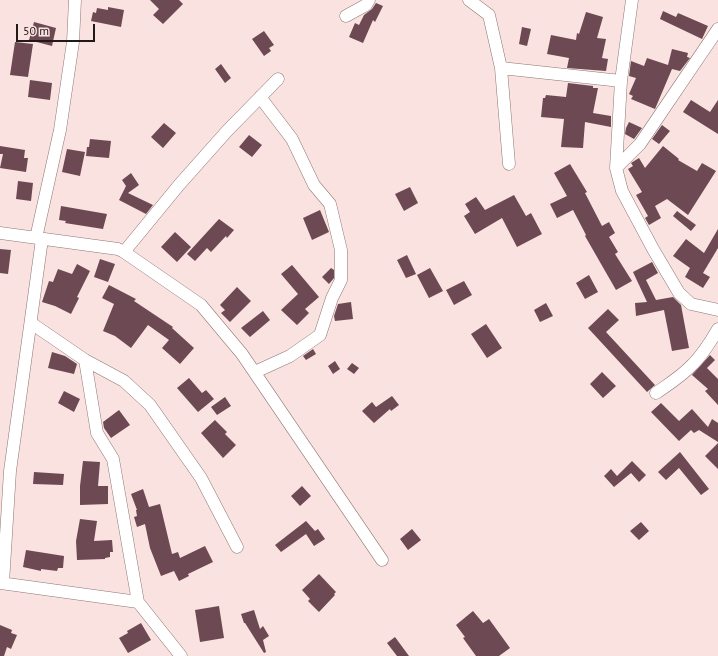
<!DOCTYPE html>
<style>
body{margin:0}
#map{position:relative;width:718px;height:656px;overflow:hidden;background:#f9e2df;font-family:"PT Sans",sans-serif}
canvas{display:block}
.scale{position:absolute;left:16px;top:24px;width:79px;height:18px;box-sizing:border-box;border:2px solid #211918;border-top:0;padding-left:5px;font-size:12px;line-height:14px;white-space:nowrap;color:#211918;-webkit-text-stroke:3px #f9e2df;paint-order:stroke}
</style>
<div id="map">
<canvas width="718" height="656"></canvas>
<div class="scale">50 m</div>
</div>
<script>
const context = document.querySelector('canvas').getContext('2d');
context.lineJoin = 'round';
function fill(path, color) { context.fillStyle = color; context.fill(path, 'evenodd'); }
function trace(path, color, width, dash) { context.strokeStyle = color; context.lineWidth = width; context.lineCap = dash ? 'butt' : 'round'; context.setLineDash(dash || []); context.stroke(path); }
const building = new Path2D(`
 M150,0H179L183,4L163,24L153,15L159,9Z
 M376,3L383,6L375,22L373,20L363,43L349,37L355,23L359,25L364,15L372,9Z
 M108,7L124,10L121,27L91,21L93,12L96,13L97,8L108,10Z
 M663,11L676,17L678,13L708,26L702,39L660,19Z
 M586,12L603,17L597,38L606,39L602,58L608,59L606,71L567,68L569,58L547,54L551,35L576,40L577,33L579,34Z
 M34,22L56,28L52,46L29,40Z
 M522,27L531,29L527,46L519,44Z
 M264,31L274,45L269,48L271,51L264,56L252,39Z
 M15,42L33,44L28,77L10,75Z
 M672,49L688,53L687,57L690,58L680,71L672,69L655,109L631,99L633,96L629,94L636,78L629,76L631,61L644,66L647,58L668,65Z
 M221,64L231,78L225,83L215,69Z
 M30,80L52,83L50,100L28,97Z
 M568,83L593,86V88H598L593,113L611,116V127L585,122L583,148L561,147L564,119L541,117L543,98H545L546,95L566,97Z
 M691,100L710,112L718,100V134L683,112Z
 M629,122L642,128L634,139L625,134L626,128Z
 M164,123L176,133L163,148L151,137Z
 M662,125L670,131L659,144L652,139Z
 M249,135L262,145L252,157L239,147Z
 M90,139L111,141L109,158L86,156L87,147H89Z
 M0,146L25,150L24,158H28L26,172L0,168L3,154H0Z
 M663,146L679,159L678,160L697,171L702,163L716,171L688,215L667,199L655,206L661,218L649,225L645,218L648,216L636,195L642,192L628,169L633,166L631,163L639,158L645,168Z
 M67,149L85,152L80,176L62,172Z
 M570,164L587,192L585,193L602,226L609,222L615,233L609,237L618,252L615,254L632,281L616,290L585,236L586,235L573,210L557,218L550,204L567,196L554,173Z
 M131,173L139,185L128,193L153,205L146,214L119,200L126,186L122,180Z
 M18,181L33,183L31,201L16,199Z
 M410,187L418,203L404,211L395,194Z
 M514,195L526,216L531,213L542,234L517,247L502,218L475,234L464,216L470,212L465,204L476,197L485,210Z
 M61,206L107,214L103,229L65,223L66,221L59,220Z
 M320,210L329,232L312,240L303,218Z
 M677,211L696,225L691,231L673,216Z
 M219,219L234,230L227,238L226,236L211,252L207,248L195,261L187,254Z
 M718,229V248L703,273L710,277L703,288L685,277L690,268L673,256L686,239L704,253Z
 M175,232L191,247L177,262L161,247Z
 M0,249L11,250L8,274L0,273Z
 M407,255L416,274L406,278L397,260Z
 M100,259L115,264L108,282L94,277Z
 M652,262L658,273L646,280L656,300L673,297L681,305L689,348L672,351L664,310L636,316L635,303L647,302L633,272Z
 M77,264L90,271L77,297L79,298L71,314L55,306L42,302L49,281L53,282L58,269L72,274Z
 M292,265L319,297L305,309L309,313L297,325L281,310L298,294L281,274Z
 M331,268L334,270V278L329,284L322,277Z
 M430,268L443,291L429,298L417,275Z
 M589,275L598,292L585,299L576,283Z
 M464,281L472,295L454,305L446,290Z
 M109,285L136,299L134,301L173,327L172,328L194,348L180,364L162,348L169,340L148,325L131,348L115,336L103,331L114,304L102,298Z
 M237,287L251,301L230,322L221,313L225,310L220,305Z
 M351,302L353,319L335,321L334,316L338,304Z
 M546,303L553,316L540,322L534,310Z
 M608,309L619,320L606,332L655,385L647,392L588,328Z
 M263,311L270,320L250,337L241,328Z
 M486,324L502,348L487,358L471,334Z
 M313,349L316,354L306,360L303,356Z
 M52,352L65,356L77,364L74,374L48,368Z
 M710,355L715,360L707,368L718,379V405L705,391L708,389L692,375Z
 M335,361L340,369L333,374L328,366Z
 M352,363L359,368L354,374L347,369Z
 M602,372L616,386L603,398L590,384Z
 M189,378L202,393L206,390L214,399L198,412L177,388Z
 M64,391L80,399L74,412L58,403Z
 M392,396L399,405L391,411L390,409L374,423L362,411L372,402L376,407Z
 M225,397L231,406L217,415L211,407Z
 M661,403L679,421L692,409L708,427L712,419L718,423V442L699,430L694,433L691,430L679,441L651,412Z
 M119,410L130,425L111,438L104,428L103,422Z
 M215,420L227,432L225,434L236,445L223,458L201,433Z
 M718,443V469L705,456Z
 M680,452L709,489L701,495L679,468L666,480L658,472Z
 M83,461L100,462L98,486H108V504L80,505V486Z
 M632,461L646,475L639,482L631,473L614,487L604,476L611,469L617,476Z
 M34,472L64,474L63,485L33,484Z
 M302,486L311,496L300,506L291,496Z
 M143,489L149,507L160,504L172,554L178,552L180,558L205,546L213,562L188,574L189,576L179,581L174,571L161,576L150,548L145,524L137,527L134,517L137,516L136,510H137L131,494Z
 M80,519L97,521L94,541L112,540L113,552H110V557L105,558V559L77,560L76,541Z
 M306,521L315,531L318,529L325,539L314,546L306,534L281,552L275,545Z
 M641,522L649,531L639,540L630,531Z
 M412,529L421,540L408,550L400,539Z
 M26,550L64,556L63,568H58L57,571L41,569V571L23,567Z
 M319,574L336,592L334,594L335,595L319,612L308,601L310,599L302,590Z
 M219,606L224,638L200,642L195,610Z
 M254,610L260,629L263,626L269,636L263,640L266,652L264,653L245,623H244L241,614Z
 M473,611L483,623L489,619L510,648L499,656H476L463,638L465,637L456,625Z
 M141,623L151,640L128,653L119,638L128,633L127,631Z
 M0,625L12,630L11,633L17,635L11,649L7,647L4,656H0Z
 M395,637L409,656H397L387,643Z`);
const street = new Path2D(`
 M469,0L489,15L501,68L509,164
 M632,0L621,81L616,168L622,191L653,249L679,293L691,304L718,310
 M346,16L366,5L369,0
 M501,68L621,81
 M616,168L640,144L718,29
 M0,233L118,249L124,252L201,305L242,354L382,560
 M36,238L60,130L73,42L75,0
 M124,252L179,185L227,131L278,79
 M31,323L85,360L124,381L150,405L201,478L237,547
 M85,360L97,433L113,459L138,602
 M255,372L290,356L320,335L332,298L341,280V250L330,204L314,185L292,139L260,97
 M656,393C669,384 682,376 693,364C703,354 711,341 718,329
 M0,583L138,602L181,656
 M3,583L10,471L42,239`);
fill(building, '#6d4953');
trace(street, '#8c7774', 13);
trace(street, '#fff', 12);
</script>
